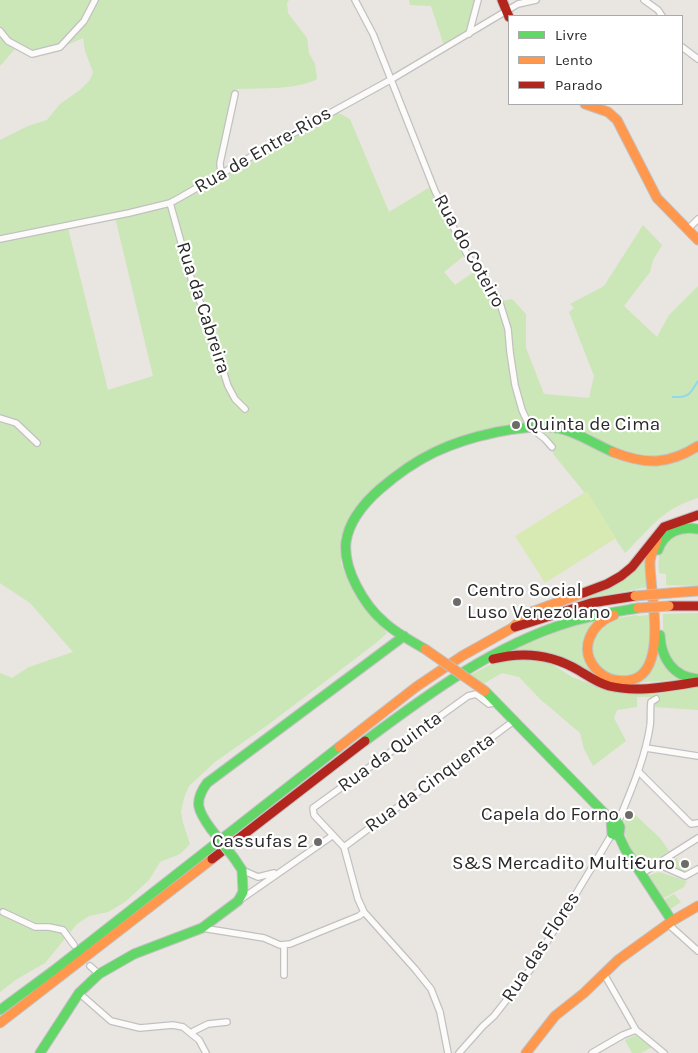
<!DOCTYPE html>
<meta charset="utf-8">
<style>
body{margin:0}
#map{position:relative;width:698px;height:1053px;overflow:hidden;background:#e9e5e0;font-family:Karla,sans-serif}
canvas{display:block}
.legend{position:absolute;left:508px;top:15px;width:175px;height:90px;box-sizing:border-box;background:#fff;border:1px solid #aaa;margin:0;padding:6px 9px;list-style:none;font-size:15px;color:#2a2a2a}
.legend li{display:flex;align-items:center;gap:10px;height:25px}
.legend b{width:25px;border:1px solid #aaa}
</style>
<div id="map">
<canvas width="698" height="1053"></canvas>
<ul class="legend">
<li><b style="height:6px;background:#63d668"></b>Livre</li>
<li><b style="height:6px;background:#ff974d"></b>Lento</li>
<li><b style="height:6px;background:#b3261e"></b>Parado</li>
</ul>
</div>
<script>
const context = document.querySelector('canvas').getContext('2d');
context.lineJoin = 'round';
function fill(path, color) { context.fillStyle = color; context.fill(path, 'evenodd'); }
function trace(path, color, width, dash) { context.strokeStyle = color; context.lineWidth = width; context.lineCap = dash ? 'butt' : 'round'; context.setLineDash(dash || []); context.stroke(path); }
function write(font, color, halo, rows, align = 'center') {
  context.font = font + ' Karla,sans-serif'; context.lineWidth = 4.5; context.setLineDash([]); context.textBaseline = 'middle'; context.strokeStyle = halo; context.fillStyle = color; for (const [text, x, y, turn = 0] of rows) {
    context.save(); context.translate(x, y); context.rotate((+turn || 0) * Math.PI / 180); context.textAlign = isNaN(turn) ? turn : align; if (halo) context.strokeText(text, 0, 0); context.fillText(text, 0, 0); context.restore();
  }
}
const green = new Path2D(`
 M0,0H289L287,3L288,13L307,38L309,53L315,64L317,79C297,90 261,88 237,89L227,123L224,153L215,178L220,179L337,112L350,119L389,212L430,187L465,255L444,272L455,285L474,272L498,302L512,299L526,314V348L544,394L589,398L594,376L569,312L574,308L570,304L604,286L643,225L662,245L653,260L650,272L624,306L657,337L669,315L698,286V498C661,509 651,528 625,553L584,492L554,455L542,430L519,432L458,445L413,458L392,472L353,510L340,539H341V564L358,600L387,633L376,643L269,724L215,762L189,786L184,798L181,812L183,823L190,844L180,854L160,862L149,880L125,902L108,912L89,916L77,924L45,963L17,979L0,992V673L12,678L29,667L73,652L30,603L0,583V140L28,126L47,120L60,104L80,90L90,80L93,72L85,51L83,38C65,46 35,60 16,48L0,66ZM115,217L153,376L108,390L68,228Z
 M409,0H475L469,21L475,31L445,49L431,6L410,5Z
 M678,532H698V586L666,585V574L659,573C658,550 660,545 678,532Z
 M646,554L648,587L590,598L554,608L591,592Z
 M698,613V675C662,667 663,645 663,614Z
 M637,615L638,616L649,615C650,631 652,647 646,662C640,677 614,682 602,671C598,667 594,660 591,655L593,635L612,619Z
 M598,619L586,635L594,674L566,661L506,652L565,629Z
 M658,654L685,679L632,683L655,662Z
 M531,657L550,663L572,677L609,691L698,686V710L654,707L658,697H637V707L617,710L614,718L626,741L593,766L584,749L580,733L540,699L519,677L502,673L483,684L470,675L498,661Z
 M628,809L630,810L660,838L669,851L641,869L630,849L623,827Z
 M677,858L679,864L687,872L684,873L667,864Z
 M659,872L687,881L684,887L662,899L647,876Z
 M674,894L681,902L669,910L662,901Z
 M636,1035L652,1047L641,1053H632L625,1040Z`);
const pitch = new Path2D(`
 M587,491L616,538L545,583L515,536Z`);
const stream = new Path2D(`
 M673,397C690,398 690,393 698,381`);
const street = new Path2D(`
 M355,0L373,34L435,191L468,256L499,300L508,329L510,352L515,385L522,410L530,427L545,439L552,447
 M644,0L658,10L662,16
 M0,31L8,41L32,54L60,47L84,21L95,0
 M469,34L478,0
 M682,47L698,59
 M221,175L220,163L235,94
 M170,203L193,285L205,314L228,386L235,399L245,409
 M688,229L698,219
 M0,239L129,213L170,203L181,197L254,155L392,79L518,4L536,0
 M0,418L16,423L37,443
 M646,748L698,756
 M638,771L691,824L698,823
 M619,820C631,790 645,759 650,726C651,718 650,710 651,702L656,699
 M344,847L515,720
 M658,864L685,876L698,869
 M242,870L258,877L274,873
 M641,874L698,838
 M240,900L332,836
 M3,912L35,927H49L63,930L74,945
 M668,924L698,951
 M202,928L264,938L280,945L290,944L359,916L364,912
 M90,966L99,974
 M604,974L636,1030L664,1053
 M284,975V945
 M79,993L111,1021L140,1028L173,1025L183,1027L199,1040L206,1053
 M192,1032L208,1024L227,1022
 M448,1053L440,1012L431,989L415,969L364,912L358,899L344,847L314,815L313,808L468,696L476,694L489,704L497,702
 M459,1053L483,1026L494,1016L530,970L612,834
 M592,1053L623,1035L636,1030`);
const fast = new Path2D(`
 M658,550C664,532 680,526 698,529
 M660,635C661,658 673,677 698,679
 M425,649C411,641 396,633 384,622C364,605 343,569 346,542C349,521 364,503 380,489C417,457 449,442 497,432C514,429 532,426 550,427C573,429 592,443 613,452
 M485,691L611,820
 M365,741C428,694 494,645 570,622C593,615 615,612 638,608
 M616,819L620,827L619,836L612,834L611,820Z
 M211,829C198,811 193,802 207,783L404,636
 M619,836L625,849L672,921
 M0,1010L53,971L339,747
 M40,1053L79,993L99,974L134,954L202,928L238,901L243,892L242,870L234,858`);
const slow = new Path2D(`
 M585,104L608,112L617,120L657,198L698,240
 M613,452C646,465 668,465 698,446
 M670,593L698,591
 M614,615C591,624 578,649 596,669C600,674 608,679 615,680C675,690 649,594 650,562C650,555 655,547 657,540
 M339,747L416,687L462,656L512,628L529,613L583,593
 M0,1023L212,859
 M526,1053L555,1016L584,993L618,960L672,921L698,906`);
const jam = new Path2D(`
 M502,0L509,17
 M583,593L607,584L621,576L632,567L664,527L698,515
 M669,606H698
 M515,627L591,603L635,596
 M493,659C524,651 551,654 578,670C588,676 598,683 609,686C638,693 670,686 698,682
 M212,859L365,741`);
const fastBridge = new Path2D(`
 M211,829L234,858`);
const slowBridge = new Path2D(`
 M635,596L670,593
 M638,608L669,606
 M425,649L485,691`);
const markers = [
 [516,425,5,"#6d6b6a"],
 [457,602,5,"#6d6b6a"],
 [629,815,5,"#6d6b6a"],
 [318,842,5,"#6d6b6a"],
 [685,864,5,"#6d6b6a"]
];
const streetNames = [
 ["Rua de Entre-Rios",263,150,-30],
 ["Rua do Coteiro",469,251,61],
 ["Rua da Cabreira",203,308,72],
 ["Rua da Quinta",390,752,-36],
 ["Rua da Cinquenta",430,783,-36],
 ["Rua das Flores",541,947,-57]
];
const poiNames = [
 ["Quinta de Cima",526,425,"left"],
 ["Centro Social",467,591,"left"],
 ["Luso Venezolano",467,613,"left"],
 ["Capela do Forno",619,815],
 ["Cassufas 2",308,842],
 ["S&S Mercadito Multi€uro",675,864]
];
fill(green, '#cbe6b7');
fill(pitch, '#d7eab4');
trace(stream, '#8fd8ef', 2);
trace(street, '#c2c1c2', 8);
trace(fast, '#c2c1c2', 11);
trace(slow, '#c2c1c2', 11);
trace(jam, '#c2c1c2', 11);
trace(street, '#fcfbfa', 5.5);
trace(fast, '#63d668', 9);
trace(slow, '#ff974d', 9);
trace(jam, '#b3261e', 9);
trace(fastBridge, '#c2c1c2', 11, []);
trace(slowBridge, '#c2c1c2', 11, []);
trace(fastBridge, '#63d668', 9);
trace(slowBridge, '#ff974d', 9);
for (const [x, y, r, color] of markers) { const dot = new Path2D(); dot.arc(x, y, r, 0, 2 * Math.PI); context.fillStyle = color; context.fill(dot); trace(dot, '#fff', 2); }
write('19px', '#2a2a2a', '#fff', streetNames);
write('19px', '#2a2a2a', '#fff', poiNames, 'right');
</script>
